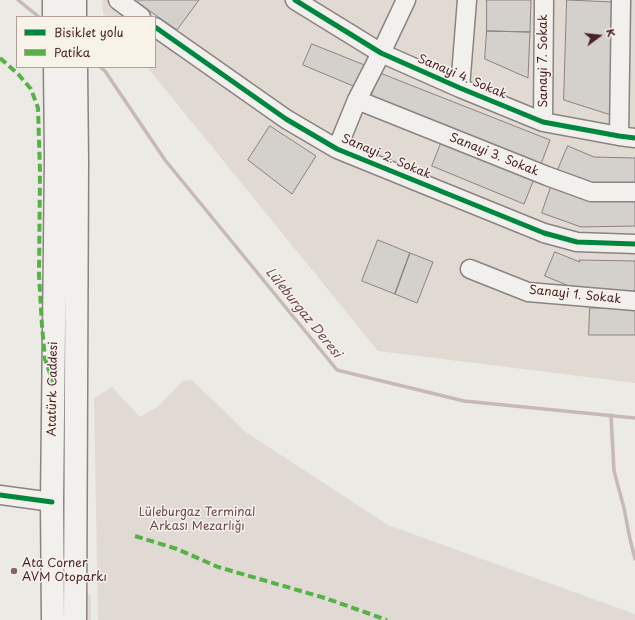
<!DOCTYPE html>
<meta charset="utf-8">
<style>
body{margin:0}
#map{position:relative;width:635px;height:620px;overflow:hidden;background:#eceae4;font-family:"Playpen Sans",sans-serif}
canvas{display:block}
.legend{position:absolute;left:16px;top:16px;width:140px;height:52px;box-sizing:border-box;background:#f7f3e8;border:1px solid #b29e9c;margin:0;padding:5px 7px;list-style:none;font-size:12px;color:#4a1f2b}
.legend li{display:flex;align-items:center;gap:8px;height:20px}
.legend b{width:20px;border:1px solid #b29e9c}
.north{position:absolute;left:579px;top:16px;width:40px;height:40px;-webkit-text-stroke:3px #f7f3e8;paint-order:stroke;rotate:75deg;font-size:11px;font-weight:700;line-height:16px;text-align:center;color:#4a1f2b}
.north::after{content:'';display:block;margin:auto;width:14px;height:18px;background:#4a1f2b;clip-path:polygon(50% 0,100% 100%,50% 72%,0 100%)}
</style>
<div id="map">
<canvas width="635" height="620"></canvas>
<ul class="legend">
<li><b style="height:5px;background:#00873e"></b>Bisiklet yolu</li>
<li><b style="height:5px;background:#57b146"></b>Patika</li>
</ul>
<div class="north">K</div>
</div>
<script>
const context = document.querySelector('canvas').getContext('2d');
context.lineJoin = 'round';
function fill(path, color) { context.fillStyle = color; context.fill(path, 'evenodd'); }
function trace(path, color, width, dash) { context.strokeStyle = color; context.lineWidth = width; context.lineCap = dash ? 'butt' : 'round'; context.setLineDash(dash || []); context.stroke(path); }
function write(font, color, halo, rows, align = 'center') {
  context.font = font + ' "Playpen Sans",sans-serif'; context.lineWidth = 3; context.setLineDash([]); context.textBaseline = 'middle'; context.strokeStyle = halo; context.fillStyle = color; for (const [text, x, y, turn = 0] of rows) {
    context.save(); context.translate(x, y); context.rotate((+turn || 0) * Math.PI / 180); context.textAlign = isNaN(turn) ? turn : align; if (halo) context.strokeText(text, 0, 0); context.fillText(text, 0, 0); context.restore();
  }
}
const built = new Path2D(`
 M102,0H635V383L378,351L147,67H155V17H106L103,13Z`);
const green = new Path2D(`
 M192,380L247,433L388,525L635,614V620H98L94,398L112,387L140,417L159,406L182,381Z
 M83,595H91V620H84Z`);
const stream = new Path2D(`
 M18,0L39,17
 M100,67L105,71L165,160L337,370L464,401L635,418
 M611,415L614,471L624,508L630,539L635,559`);
const building = new Path2D(`
 M139,0H199L177,30L137,2Z
 M487,0H531L530,32L487,31Z
 M567,0L614,2L611,115L564,100Z
 M487,31L530,32L528,78L485,59Z
 M312,44L367,66L358,88L303,65Z
 M380,73L550,140L541,164L371,97Z
 M270,126L316,156L292,194L248,160Z
 M442,141L534,179L524,204L432,166Z
 M568,146L594,157L635,158V185H587L557,172Z
 M551,187L586,199H635V226L581,227L542,213Z
 M378,240L410,253L395,294L362,281Z
 M555,252L580,262L579,260L635,261V291L582,290L581,291L545,276Z
 M410,253L433,262L417,303L395,294Z
 M590,308H635V335H589Z`);
const minor = new Path2D(`
 M118,0L141,17
 M295,0L381,53L460,88L543,122L619,136L635,138
 M155,27L286,119L337,149L544,233L577,242L635,244
 M460,88L467,0
 M357,100L547,176L591,192H635
 M543,122L544,0
 M619,136L621,0
 M337,149L357,100L381,53L406,0
 M470,269L528,292L635,301
 M0,495L52,502`);
const highway = new Path2D(`
 M54,0V17
 M75,0V17
 M53,620L52,502L56,157L55,67
 M75,620L77,162L76,67`);
const quiet = new Path2D(`
 M0,58L18,74L31,89L38,108L40,172L39,275L42,326L45,359L53,382
 M135,536L177,549L218,567L325,598L387,620`);
const cycleway = new Path2D(`
 M295,0L381,53L460,88L543,122L619,136L635,138
 M155,27L286,119L337,149L544,233L577,242L635,244
 M0,495L52,502`);
const markers = [
 [14,571,4,"#83666c"]
];
const streetNames = [
 ["Sanayi 7. Sokak",544,61,-90],
 ["Sanayi 4. Sokak",462,77,23],
 ["Sanayi 3. Sokak",494,155,22],
 ["Sanayi 2. Sokak",386,157,23],
 ["Sanayi 1. Sokak",575,295,6],
 ["Atatürk Caddesi",53,389,-89]
];
const parkNames = [
 ["Lüleburgaz Terminal",197,513],
 ["Arkası Mezarlığı",197,527]
];
const poiNames = [
 ["Ata Corner",22,564],
 ["AVM Otoparkı",22,578]
];
const waterNames = [
 ["Lüleburgaz Deresi",303,313,51]
];
fill(built, '#e1dad3');
fill(green, '#e1dad4');
trace(stream, '#c7b9b6', 3.5);
fill(building, '#d4d0cc');
trace(building, '#8b8282', 1);
trace(minor, '#8b8282', 21);
trace(highway, '#8b8282', 25);
trace(minor, '#f1f0ec', 18);
trace(highway, '#f1f0ec', 22);
trace(quiet, '#57b146', 4, [8, 4]);
trace(cycleway, '#00873e', 5);
for (const [x, y, r, color] of markers) { const dot = new Path2D(); dot.arc(x, y, r, 0, 2 * Math.PI); context.fillStyle = color; context.fill(dot); trace(dot, '#f7f3e8', 1.5); }
write('12px', '#4a1f2b', '#f7f3e8', streetNames);
write('12px', '#6e4a52', '#f7f3e8', parkNames);
write('12px', '#4a1f2b', '#f7f3e8', poiNames, 'left');
write('italic 13px', '#704e55', '#f7f3e8', waterNames);
</script>
